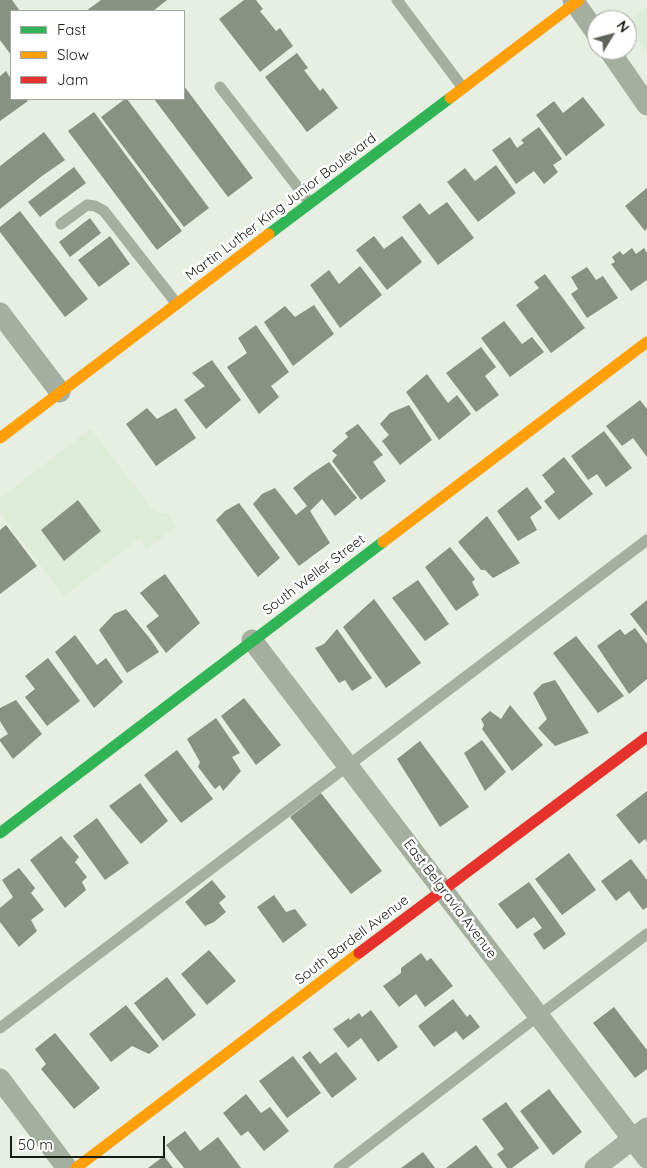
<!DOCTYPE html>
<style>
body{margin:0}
#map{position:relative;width:647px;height:1168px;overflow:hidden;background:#e6efe2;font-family:Quicksand,sans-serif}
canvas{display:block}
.legend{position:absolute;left:10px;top:10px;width:175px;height:90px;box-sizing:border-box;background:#fff;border:1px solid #a2a4a1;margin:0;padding:6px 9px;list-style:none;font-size:15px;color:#171c14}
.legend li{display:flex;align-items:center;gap:10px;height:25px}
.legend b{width:25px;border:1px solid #a2a4a1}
.north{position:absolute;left:587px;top:10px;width:50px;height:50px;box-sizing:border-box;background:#fff;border:1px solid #a2a4a1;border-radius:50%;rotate:53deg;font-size:14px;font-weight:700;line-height:20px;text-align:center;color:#171c14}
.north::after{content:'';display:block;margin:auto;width:18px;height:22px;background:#5f665c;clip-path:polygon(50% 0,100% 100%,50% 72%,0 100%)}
.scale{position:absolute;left:10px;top:1136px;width:155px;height:22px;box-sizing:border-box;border:2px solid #171c14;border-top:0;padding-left:6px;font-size:15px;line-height:18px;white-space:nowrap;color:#171c14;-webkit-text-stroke:4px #fff;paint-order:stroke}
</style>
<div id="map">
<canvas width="647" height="1168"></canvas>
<ul class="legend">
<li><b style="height:6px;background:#30b455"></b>Fast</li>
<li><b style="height:6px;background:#ff9f0a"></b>Slow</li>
<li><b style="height:6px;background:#e5322d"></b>Jam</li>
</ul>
<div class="north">N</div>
<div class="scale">50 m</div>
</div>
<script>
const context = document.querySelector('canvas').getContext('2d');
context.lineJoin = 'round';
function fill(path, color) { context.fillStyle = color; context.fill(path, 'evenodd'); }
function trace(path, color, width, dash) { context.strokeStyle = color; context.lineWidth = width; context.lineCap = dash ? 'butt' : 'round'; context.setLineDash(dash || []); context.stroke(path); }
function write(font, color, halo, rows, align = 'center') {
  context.font = font + ' Quicksand,sans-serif'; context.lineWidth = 5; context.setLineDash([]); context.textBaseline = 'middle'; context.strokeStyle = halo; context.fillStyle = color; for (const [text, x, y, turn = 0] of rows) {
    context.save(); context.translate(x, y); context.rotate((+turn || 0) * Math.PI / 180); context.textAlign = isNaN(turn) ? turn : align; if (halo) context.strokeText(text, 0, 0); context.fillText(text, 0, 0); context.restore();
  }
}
const built = new Path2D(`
 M647,7V53L629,25V21L632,19Z
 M91,429L154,511L168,514L177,526L146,549L139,539L64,596L0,513V498Z`);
const building = new Path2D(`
 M0,0H12L20,11H11V55L0,40Z
 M101,0H167L153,11H86Z
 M244,0H256L263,9L260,11L276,31L280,28L293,46L260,72L219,19Z
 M297,53L308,68L304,70L320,91L323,88L338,108L307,132L265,77Z
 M6,71L11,79V99H26L28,101L0,121V76Z
 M184,86L253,178L228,197L154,99H184Z
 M583,97L605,125L566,156L536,115L554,101L563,113Z
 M125,99H127L209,208L184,227L101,117Z
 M94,112L182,231L157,250L68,131Z
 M539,127L562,159L553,165L558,172L544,184L534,171L516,184L492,150L510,137L517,148L524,143L521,140Z
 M44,132L65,160L42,176L0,209V166Z
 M496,165L516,193L478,222L447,182L465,168L475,181Z
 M74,167L86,183L40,217L28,202Z
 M647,188V228L645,231L625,206Z
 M447,202L474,238L438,265L402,217L420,203L429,215Z
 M20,211L88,299L65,317L0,232V227Z
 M90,218L101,233L70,257L59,242Z
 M110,236L130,264L99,287L78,260Z
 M374,236L384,249L402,236L422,262L387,290L356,250Z
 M632,248L636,254L644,248L647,253V280L631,291L611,264L615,262L612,257L620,251L623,255Z
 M360,266L382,295L340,328L310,285L329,270L339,284Z
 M587,267L596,280L603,276L618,298L587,318L571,294L578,289L571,277Z
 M545,274L585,328L551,353L516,305L539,288L534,282Z
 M314,305L334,334L293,366L264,322L285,306L295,317Z
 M504,321L522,344L532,337L544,352L510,377L481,338Z
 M256,325L289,372L271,386L279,397L259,414L227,367L247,353L238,338Z
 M481,347L496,367L485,376L499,395L476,412L446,373Z
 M212,360L241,400L206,429L184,400L205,386L192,373Z
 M427,374L448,403L457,395L471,414L439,440L406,392Z
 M640,400L647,409V457L633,438L622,446L606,426Z
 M409,405L432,440L400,465L382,441L389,435L380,424L390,413Z
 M147,408L157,419L176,408L196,438L156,466L126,424Z
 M358,424L383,455L373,462L386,481L361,500L332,461L337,455L332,451L348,437L345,433Z
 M604,431L632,468L606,487L597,474L588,480L571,456Z
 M564,457L593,494L559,520L544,501L555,492L542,475Z
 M329,462L357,498L335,516L322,499L310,511L330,543L299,566L253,504L262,494L275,488L296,515L307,506L293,488L311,474Z
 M527,487L542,508L530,517L537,530L518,541L497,511Z
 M78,500L101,531L64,561L41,530Z
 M239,503L280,558L258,577L216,520L225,511Z
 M487,516L520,563L493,578L485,570H481L458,542Z
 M6,525L37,566L0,594V530Z
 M450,547L475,579L472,582L479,595L456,611L425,567Z
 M165,574L200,623L166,653L146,626L159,616L140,593L151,584Z
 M418,580L449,624L425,641L392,598Z
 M374,599L421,663L386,688L343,627Z
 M647,600V636L630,614Z
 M126,609L151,640L159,652L127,673L99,630L114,614Z
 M635,628L647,644V679L629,694L597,646L620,629L625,635Z
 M337,629L372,678L352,691L345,680L339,683L315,648L324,644Z
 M75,635L97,665L106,658L123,682L94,708L55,652Z
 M576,636L624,696L598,713L553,653Z
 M48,658L80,701L47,726L25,697L35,689L25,676Z
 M555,680L589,733L555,746L538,728L547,719L533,693L542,684Z
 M244,698L281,745L256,765L221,716Z
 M16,700L42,734L13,759L0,741V739L8,734L0,721V708Z
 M510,705L543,745L512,771L482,729L484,725L481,719L490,711L501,719Z
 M216,718L240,753L232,757L241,771L223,791L220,785L215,789L198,767L200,762L187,739Z
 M482,740L506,772L485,791L464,753Z
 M420,741L469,807L440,827L397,759Z
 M177,750L213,799L181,823L144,775Z
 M140,783L168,821L141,844L109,806Z
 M647,791V842L645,839L639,844L616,815Z
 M321,793L382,871L351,894L290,817Z
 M97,818L129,863L105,880L73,836Z
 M61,836L79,857L75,862L87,877L82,882L86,890L65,908L30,860Z
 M569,853L596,890L562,915L535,879Z
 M631,859L647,880V907L643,910L629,891L616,901L601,881Z
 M19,868L35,888L31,893L44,910L31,920L37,931L19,947L0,922V908L13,897L2,880Z
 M212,880L226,897L219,903L226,912L214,922L205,926L185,902Z
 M529,882L566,934L544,950L533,934L542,928L534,917L517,929L498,904Z
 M274,895L286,912L295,909L307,925L283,943L257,907Z
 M209,950L236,981L207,1005L181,974Z
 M421,953L427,961L431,958L453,986L425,1007L416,994L399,1007L383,986L401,973V968Z
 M167,977L196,1015L163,1041L134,1003Z
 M453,999L467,1017L470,1014L480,1027L463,1040L456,1031L434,1047L418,1026Z
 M126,1005L159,1046L149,1054L132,1046L111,1062L89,1034Z
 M614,1007L647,1050V1069L635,1078L593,1023Z
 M371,1010L398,1047L378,1062L361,1038L348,1048L333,1029L349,1018L350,1020L359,1013L362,1017Z
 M55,1033L100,1088L74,1109L41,1069L46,1064L35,1049Z
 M310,1051L320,1064L336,1052L357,1079L332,1098L302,1057Z
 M293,1056L321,1093L287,1118L259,1081Z
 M549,1089L582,1132L553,1155L520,1111Z
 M246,1094L261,1113L270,1107L289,1131L264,1151L248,1131L241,1136L223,1113Z
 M506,1102L539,1148L512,1168H507L497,1154L504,1149L482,1119Z
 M185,1131L200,1151L218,1137L241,1168H184L166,1145Z
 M476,1145L493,1168H446Z
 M423,1152L435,1168H401Z
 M164,1156L173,1168H148Z`);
const lane = new Path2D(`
 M397,0L463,88
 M220,87L310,203
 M61,224L87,205L95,206L104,211L177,304
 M0,1028L647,540
 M339,1168L538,1016L647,934`);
const street = new Path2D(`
 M573,0L597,34
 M609,50L647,105
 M0,313L60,392
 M252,640L647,1158
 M0,1079L67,1168
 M595,1168L647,1128`);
const fast = new Path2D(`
 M269,234L450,98
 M0,833L383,542`);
const slow = new Path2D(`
 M450,98L579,0
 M0,438L269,234
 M383,542L647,342
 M76,1168L359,953`);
const jam = new Path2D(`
 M359,953L647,737`);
const streetNames = [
 ["Martin Luther King Junior Boulevard",281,207,-37],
 ["South Weller Street",314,575,-37],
 ["East Belgravia Avenue",450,899,53],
 ["South Bardell Avenue",352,940,-37]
];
fill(built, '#ddecd6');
fill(building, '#879282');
trace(lane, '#a5afa0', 11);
trace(street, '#a5afa0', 21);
trace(fast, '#30b455', 11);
trace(slow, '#ff9f0a', 11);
trace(jam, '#e5322d', 11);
write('14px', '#171c14', '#fff', streetNames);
</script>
